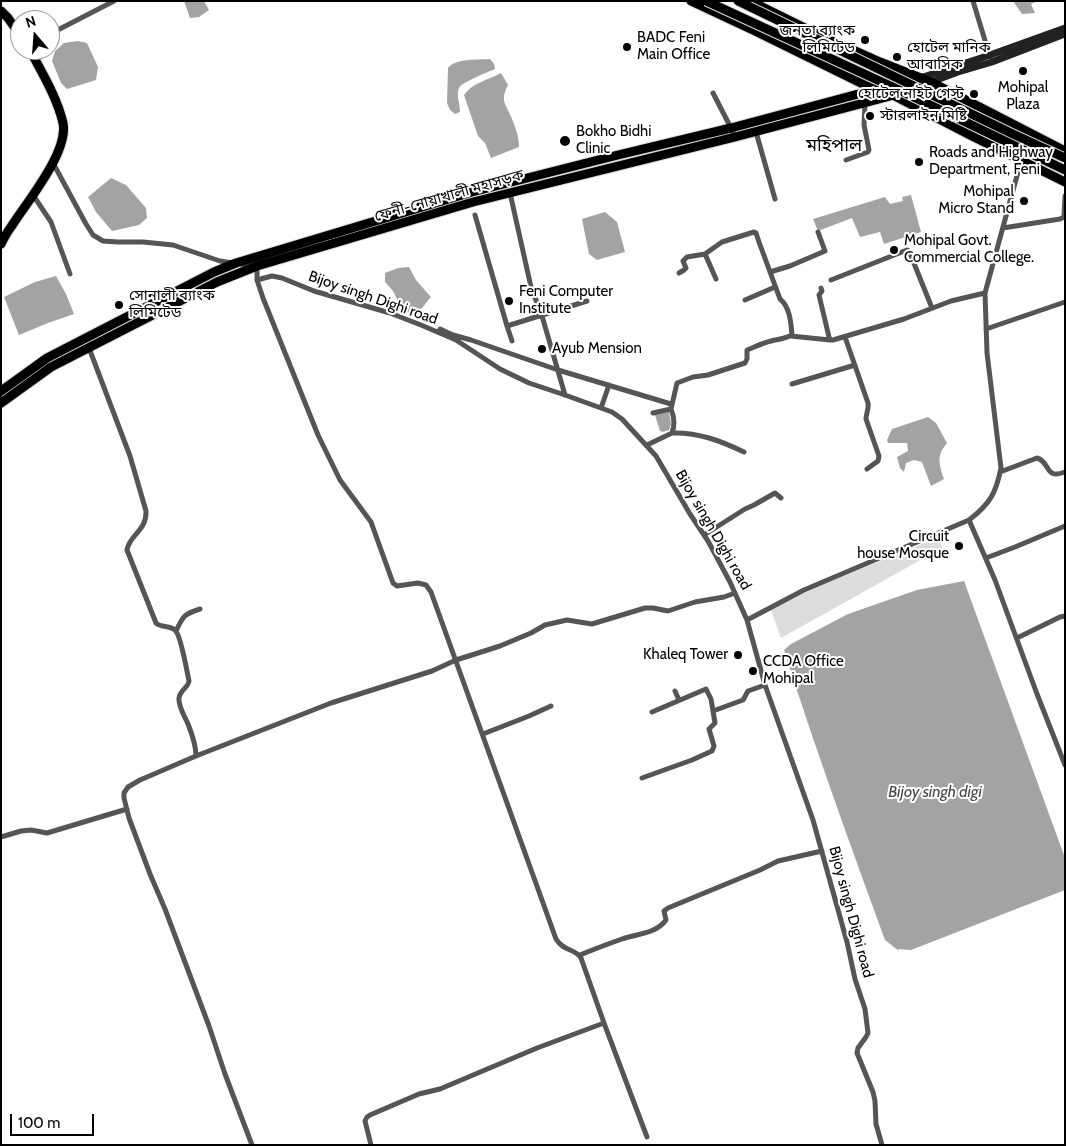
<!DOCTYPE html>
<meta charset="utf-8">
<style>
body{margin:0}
#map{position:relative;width:1066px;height:1146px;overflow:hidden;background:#fff;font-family:Cabin,sans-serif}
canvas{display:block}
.frame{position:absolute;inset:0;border:2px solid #000;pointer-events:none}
.north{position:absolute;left:10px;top:10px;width:50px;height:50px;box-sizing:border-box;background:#fff;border:1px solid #999;border-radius:50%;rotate:342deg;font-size:14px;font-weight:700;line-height:20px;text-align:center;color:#000}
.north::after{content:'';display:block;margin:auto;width:18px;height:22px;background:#000;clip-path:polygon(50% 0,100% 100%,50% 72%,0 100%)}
.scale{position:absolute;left:10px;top:1114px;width:84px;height:22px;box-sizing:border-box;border:2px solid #000;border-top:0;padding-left:6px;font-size:15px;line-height:18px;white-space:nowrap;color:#000;-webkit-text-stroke:4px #fff;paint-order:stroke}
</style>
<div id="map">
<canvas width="1066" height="1146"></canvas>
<div class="frame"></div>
<div class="north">N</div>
<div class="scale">100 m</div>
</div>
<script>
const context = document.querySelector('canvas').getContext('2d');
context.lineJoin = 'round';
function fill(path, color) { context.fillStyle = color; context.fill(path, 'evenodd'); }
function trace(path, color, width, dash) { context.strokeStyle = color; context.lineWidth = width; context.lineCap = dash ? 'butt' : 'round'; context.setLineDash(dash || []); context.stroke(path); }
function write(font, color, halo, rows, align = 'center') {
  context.font = font + ' Cabin,"Noto Sans Bengali",sans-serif'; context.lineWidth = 4; context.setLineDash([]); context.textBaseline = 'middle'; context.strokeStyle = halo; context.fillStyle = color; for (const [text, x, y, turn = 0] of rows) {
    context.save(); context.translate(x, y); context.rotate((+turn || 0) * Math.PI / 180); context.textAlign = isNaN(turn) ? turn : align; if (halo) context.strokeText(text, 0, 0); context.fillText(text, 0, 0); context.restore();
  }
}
const green = new Path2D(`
 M939,537L942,548L781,638L771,610L815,588Z`);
const water = new Path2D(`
 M184,1H204L209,10L199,17L190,18Z
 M1013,1H1038L1031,4L1035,13L1022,14Z
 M78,41L87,43L98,67L96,80L67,89L61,83L52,61L55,51L64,43Z
 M490,59L494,64L495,69C488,72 462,82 459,88C456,95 460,104 460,112L455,114L450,110L447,103L448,68C456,58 477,60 490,59Z
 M501,73L508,85C499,102 507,105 512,119C516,129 519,137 519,147L491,158L485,143L478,136L464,95C472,83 488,80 501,73Z
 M111,178L126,185L146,208L147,218L139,225L112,231L96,212L88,197Z
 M911,195L921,232L884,244L880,232L860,237L852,218L818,231L813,219L885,197L890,204L903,201L902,197Z
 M605,212L617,222L625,252L597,260L589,254L582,219Z
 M409,267L416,280L431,297L417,314L408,313L400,305L393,291L385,282V273L398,268Z
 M56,276L66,294L74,314L48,323L19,335L4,297L35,282Z
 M669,412L671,424L669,430L663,432L660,431L655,415Z
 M928,417L936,423L947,443C936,456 939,464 944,479L931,486L922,462L914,460L906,463L904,472L900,468L897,457L908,451L907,443H888L887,440L892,429Z
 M964,581L1065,858V890L911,950L898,949L899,951L885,940C850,844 815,748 784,650L791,644L848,614L917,590Z`);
const street = new Path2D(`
 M973,1L990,57
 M50,34L114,1
 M713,93L731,128L735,137
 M756,132L775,199
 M846,160L868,152L869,150L864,125L865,103
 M53,163L86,224L93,235L103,241L118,242H143L173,245L220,261L233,263
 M510,193L531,287L542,316L565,395
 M33,195L51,222L70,274
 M475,215L507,326
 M1003,228L1060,219L1064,217L1065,196
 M705,254L716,279
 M241,264L257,266V280L263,298L318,435L340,480L371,522L393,583L397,586L418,583L426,585L431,592L556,939C564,952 575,948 581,958L604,1023L647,1137
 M770,272L790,266L825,251L818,232
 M257,280L272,276L282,278L314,291L390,313L421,325L456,340L500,369L529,383L565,395L612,412L622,419L656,456L690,514L708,541L730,582L747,620L765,685L813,820L847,942L855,979L865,1009L868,1033L866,1037L858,1048L857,1053L873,1092L875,1101L876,1124L882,1145
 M831,280L907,250L909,251L932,308
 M821,288L822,291L819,295L829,337L830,340H833L904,319L951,301L985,293
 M745,300L775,287
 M440,329L453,335L471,340L558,370L671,404
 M986,329L1065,302
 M791,336L830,340
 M845,337L868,403C869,409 866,414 866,419L879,456L878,461L867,469
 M512,341L507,326L587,301
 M89,348L130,456L146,511C147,531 129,535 127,550L156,623C161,628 169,625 175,630C181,635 187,672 189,681C188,688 180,690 179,698C178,706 185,717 188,724C192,734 196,746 196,756
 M792,384L855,365
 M601,408L609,385
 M671,409L677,383L693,377L708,375L745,363L747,359V350C755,347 762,343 771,341C778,339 785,339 792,335C791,323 790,307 780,299L759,242L756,233L754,232L722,242L705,254L687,257L683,261L686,268L684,270L679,273
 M672,433C698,432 721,441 744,452
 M647,445L672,433C675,425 674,416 671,409L653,413
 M1000,472L1037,458C1051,462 1044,480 1065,472
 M969,520L995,580L1037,694L1065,765
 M704,535L745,509L754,505L775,493L781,498
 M986,558L1015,547L1065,526
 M747,620L804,590L969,520C990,504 996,493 1001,468L987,353L985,293L1021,161
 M176,631C183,616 184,614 200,609
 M1017,638L1060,617L1065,616
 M675,691L679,700
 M652,712L706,689L711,699L713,711L743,700L748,691L765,685
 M483,734L529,716L551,706
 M642,778L692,760L712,751L714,746L709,729L715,723L713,711
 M1,837L21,831L31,830L47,833L127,809
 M580,955C594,949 608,944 622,939C636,934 656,934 666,920L664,911L668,908L760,870L778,861L822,851
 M252,1145L225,1074L209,1026L165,909L150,874L129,818L124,798V793L128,787L140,780L196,756L331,703L432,671L456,660L500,646L531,633L545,625L567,620L592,624L645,608H653L668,611L695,602L724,597L735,593
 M371,1145L365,1121L367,1117L370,1115L419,1094L440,1089L537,1048L604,1023`);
const secondary = new Path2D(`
 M920,78L990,55L1065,28
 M931,82L958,72L992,62L1065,34`);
const highway = new Path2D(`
 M691,1L755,31L867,86L876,88
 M750,1L813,32L880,62L931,82L1065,151
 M1,11L8,18L20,35
 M891,94L970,135L1065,182
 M1,244C4,238 7,232 11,227C26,203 69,152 63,123C57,97 42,73 30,50
 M1,391L47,358L214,272L236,263L472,192L618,155L731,128L877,89L920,78
 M1,403L51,367L217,282L257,266L473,202L735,137L894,95L931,82`);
const highwayBridge = new Path2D(`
 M706,1L897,89L1065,170
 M738,1L1015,135L1065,158`);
const markers = [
 [865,40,5,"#000"],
 [627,47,5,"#000"],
 [897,57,5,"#000"],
 [1023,71,5,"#000"],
 [974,94,5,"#000"],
 [870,116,5,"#000"],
 [565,141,6,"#000"],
 [919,162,5,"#000"],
 [1024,201,5,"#000"],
 [894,250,5,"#000"],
 [509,301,5,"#000"],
 [119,305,5,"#000"],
 [542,349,5,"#000"],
 [959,546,5,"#000"],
 [738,655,5,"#000"],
 [753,671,5,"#000"]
];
const poiNames = [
 ["জনতা ব্যাংক",855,31,"right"],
 ["লিমিটেড",855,48,"right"],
 ["BADC Feni",637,38],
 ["Main Office",637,55],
 ["হোটেল মানিক",907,48],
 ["আবাসিক",907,65],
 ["Mohipal",1023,88,"center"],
 ["Plaza",1023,105,"center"],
 ["হোটেল নাইট গেস্ট",964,94,"right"],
 ["স্টারলাইন মিষ্টি",880,116],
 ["Bokho Bidhi",576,132],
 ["Clinic",576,149],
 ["Roads and Highway",929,153],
 ["Department, Feni",929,170],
 ["Mohipal",1014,192,"right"],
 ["Micro Stand",1014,209,"right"],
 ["Mohipal Govt.",904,241],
 ["Commercial College.",904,258],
 ["Feni Computer",519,292],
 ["Institute",519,309],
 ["সোনালী ব্যাংক",129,296],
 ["লিমিটেড",129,313],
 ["Ayub Mension",552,349],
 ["Circuit",949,537,"right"],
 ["house Mosque",949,554,"right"],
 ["Khaleq Tower",728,655,"right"],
 ["CCDA Office",763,662],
 ["Mohipal",763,679]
];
const streetNames = [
 ["ফেনী-নোয়াখালী মহাসড়ক",449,196,-16],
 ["Bijoy singh Dighi road",373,298,19],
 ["Bijoy singh Dighi road",713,530,60],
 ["Bijoy singh Dighi road",851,912,75]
];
const waterNames = [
 ["Bijoy singh digi",935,792]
];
const quarterNames = [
 ["মহিপাল",834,146]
];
fill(green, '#dcdcdc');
fill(water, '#a3a3a3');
trace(highway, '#dbdbdb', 11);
trace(street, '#555', 5);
trace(secondary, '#222', 7);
trace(highway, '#000', 9);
trace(highwayBridge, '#dbdbdb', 11, []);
trace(highwayBridge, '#000', 9);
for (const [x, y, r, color] of markers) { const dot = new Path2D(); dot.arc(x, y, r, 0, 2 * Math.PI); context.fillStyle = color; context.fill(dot); trace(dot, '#fff', 2); }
write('15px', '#000', '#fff', poiNames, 'left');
write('15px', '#000', '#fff', streetNames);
write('italic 16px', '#444', '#fff', waterNames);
write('18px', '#000', '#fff', quarterNames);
</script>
